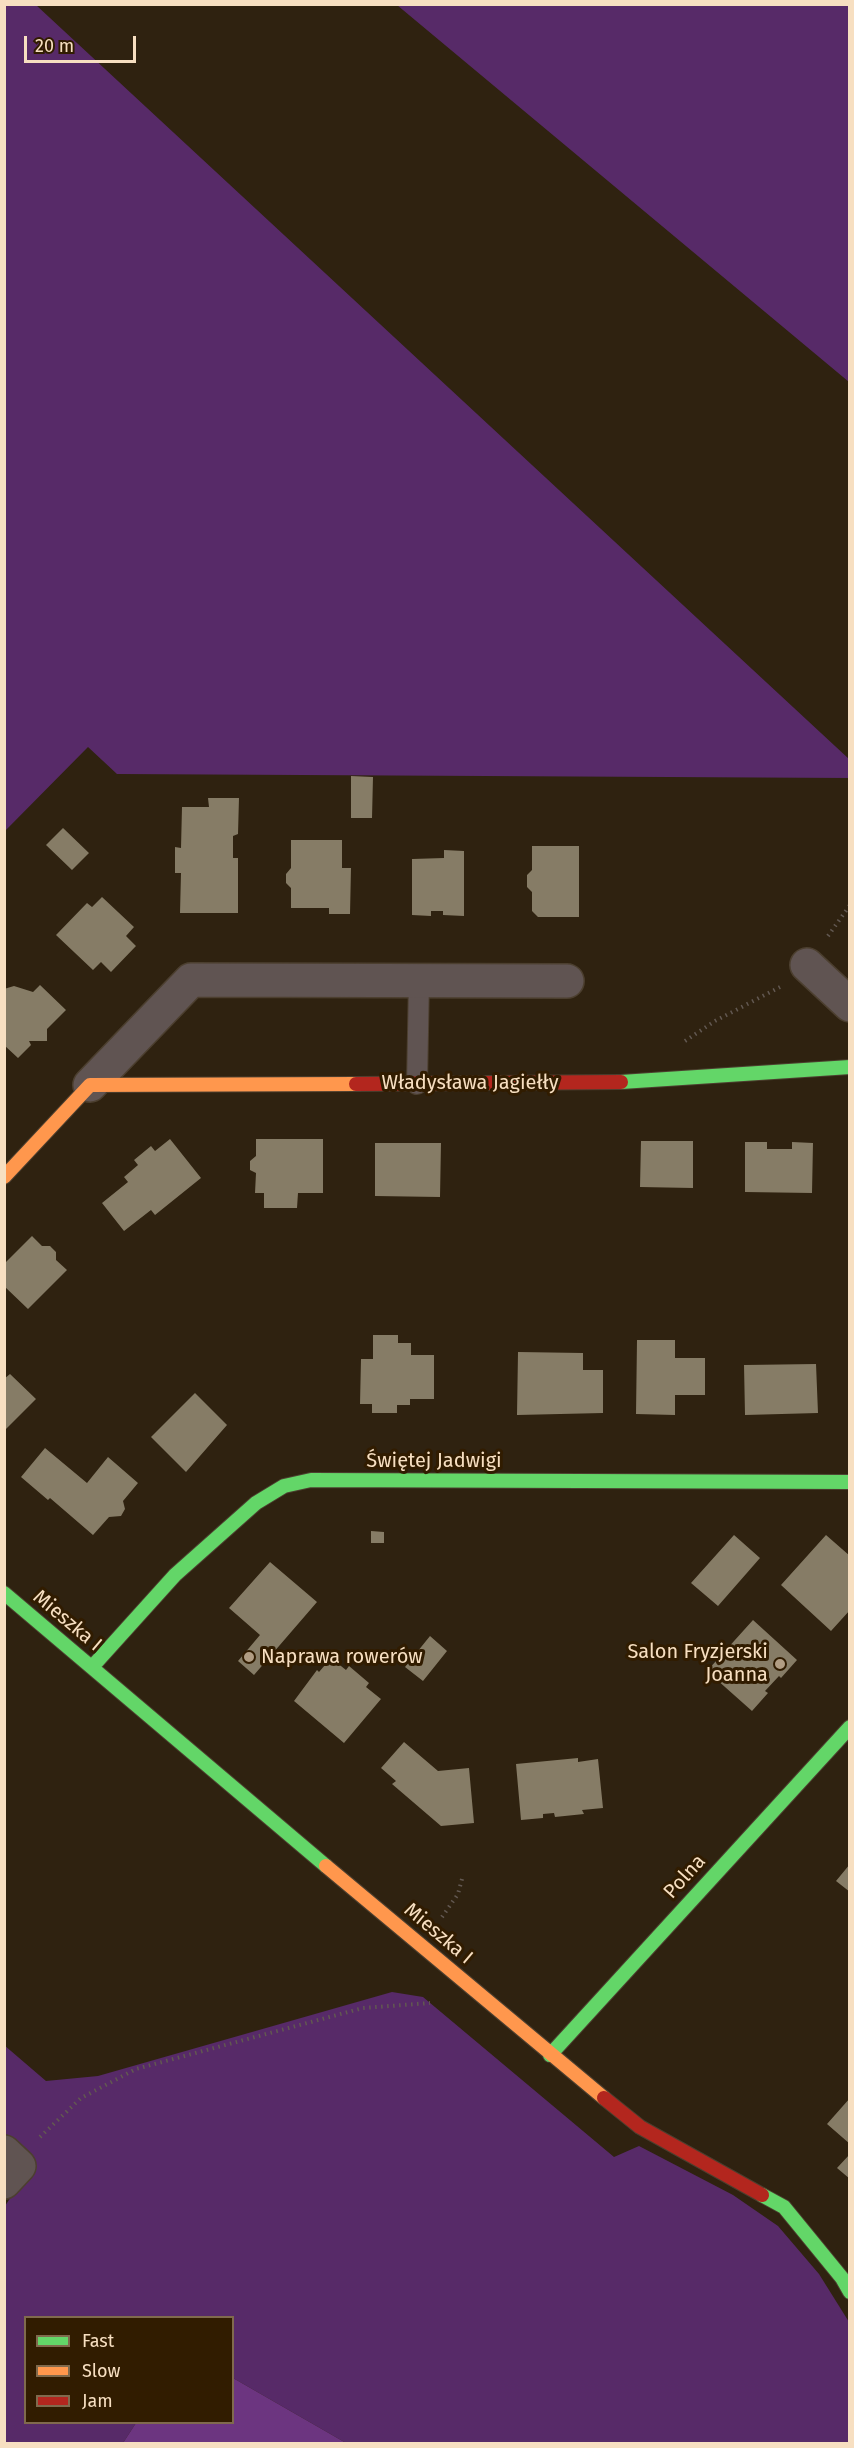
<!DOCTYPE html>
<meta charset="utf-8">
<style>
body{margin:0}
#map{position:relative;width:854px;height:2448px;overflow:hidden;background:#2f2210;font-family:"Fira Sans",sans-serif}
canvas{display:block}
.frame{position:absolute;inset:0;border:6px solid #f7dfc1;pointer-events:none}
.legend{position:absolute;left:24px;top:2316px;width:210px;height:108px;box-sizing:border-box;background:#311c00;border:2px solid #806a4d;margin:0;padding:8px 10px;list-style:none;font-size:18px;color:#f7dfc1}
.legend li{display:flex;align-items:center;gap:12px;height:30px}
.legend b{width:30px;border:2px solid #806a4d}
.scale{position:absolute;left:24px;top:36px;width:112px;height:27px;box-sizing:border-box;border:3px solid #f7dfc1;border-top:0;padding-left:8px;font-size:18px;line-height:21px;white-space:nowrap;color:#f7dfc1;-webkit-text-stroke:4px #311c00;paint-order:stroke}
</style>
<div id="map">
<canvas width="854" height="2448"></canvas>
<div class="frame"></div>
<ul class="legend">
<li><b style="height:8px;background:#63d668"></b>Fast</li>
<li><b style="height:8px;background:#ff974d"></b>Slow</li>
<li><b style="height:8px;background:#b3261e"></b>Jam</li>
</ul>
<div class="scale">20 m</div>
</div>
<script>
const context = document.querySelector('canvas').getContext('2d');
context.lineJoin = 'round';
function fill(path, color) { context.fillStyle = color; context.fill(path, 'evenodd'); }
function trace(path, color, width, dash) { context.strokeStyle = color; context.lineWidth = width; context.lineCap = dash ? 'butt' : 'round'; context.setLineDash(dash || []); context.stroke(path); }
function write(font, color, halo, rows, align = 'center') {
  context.font = font + ' "Fira Sans",sans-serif'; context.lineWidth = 6; context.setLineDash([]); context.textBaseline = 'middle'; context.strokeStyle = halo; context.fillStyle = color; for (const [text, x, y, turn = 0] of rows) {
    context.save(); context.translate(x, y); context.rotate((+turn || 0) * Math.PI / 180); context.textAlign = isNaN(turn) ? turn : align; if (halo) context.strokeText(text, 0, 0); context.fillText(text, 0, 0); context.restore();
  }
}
const green = new Path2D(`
 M5,4L36,5L849,759V778L117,774L88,747L5,831Z
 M397,5H849V382Z
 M392,1992L423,1997L614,2157L639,2146L733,2195L778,2226L819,2274L849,2322V2443H346L233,2378L232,2318H26V2422L136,2423L123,2443H5V2206L22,2180L30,2161L5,2136L4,2045L46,2081L98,2076Z`);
const forest = new Path2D(`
 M233,2378L346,2443H123L136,2423L232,2422Z`);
const building = new Path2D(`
 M351,776L373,777L372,818H351Z
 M208,798H239L238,834L233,836V858H238V913H180L181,873H175V847L181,848L182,807H209Z
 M63,828L89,853L72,870L46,845Z
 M291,840H342V868H351L350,914H329V908H291V888L286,883V874L291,868Z
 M532,846H579V917H538L532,911V892L527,887V875L532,870Z
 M444,850L464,851V916L443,915V911H431V916L412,915V859L444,858Z
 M102,897L134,927L126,936L136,946L111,972L101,962L93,970L56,935L87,903L92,907Z
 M40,985L66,1010L47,1029V1041H29L31,1045L18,1058L4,1045V989L14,986L33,992Z
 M170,1139L201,1178L155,1215L151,1210L124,1231L102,1203L128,1182L124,1177L138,1165L134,1160L151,1146L155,1151Z
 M256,1139H323V1193H298L297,1208H264V1193H255L256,1173L250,1170V1161L256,1156Z
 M641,1141H693V1188L640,1187Z
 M745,1142H767V1149H792V1142L813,1143L812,1193L745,1192Z
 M375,1143H441L440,1197L375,1196Z
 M32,1236L42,1246H50L56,1252V1260L67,1270L28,1309L4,1286V1264Z
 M373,1335H398V1343H411V1355H434V1399H410V1405H397V1413H372V1404H360L361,1359H373Z
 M637,1340H675V1358H705V1395H675V1415L636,1414Z
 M518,1352L583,1353V1370H603V1413L517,1415Z
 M816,1364L818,1413L745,1415L744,1365Z
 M10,1374L36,1399L4,1431V1379Z
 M195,1393L227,1425L186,1472L151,1437Z
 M45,1448L87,1483L108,1457L138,1483L123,1501L125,1509L121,1516L109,1517L93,1535L50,1498L48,1500L21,1477Z
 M371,1531L384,1532V1543H371Z
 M734,1535L760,1558L718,1606L691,1583Z
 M826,1535L850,1556V1610L831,1631L781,1585Z
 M270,1562L317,1602L254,1675L238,1661L260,1635L229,1608Z
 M753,1620L797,1660L781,1678L779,1676L765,1691L768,1693L752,1711L707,1671Z
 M430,1636L447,1651L423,1681L405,1667Z
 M331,1658L346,1670L349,1666L369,1683L366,1687L381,1699L344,1743L294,1701L317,1670L319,1672Z
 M404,1742L438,1771L469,1768L474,1823L441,1826L392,1784L396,1781L381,1768Z
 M578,1758V1762L598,1759L603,1808L582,1810L584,1814L555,1817L554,1813L543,1814V1818L521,1820L516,1764Z
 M850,1864V1892L836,1881Z
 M850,2098V2144L827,2124Z
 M850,2154V2179L837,2168Z`);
const path = new Path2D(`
 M828,936L850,905
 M685,1041L715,1021L780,987
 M442,1917L458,1894L462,1879
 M40,2137L81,2098L136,2069L363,2008L430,2003`);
const lane = new Path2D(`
 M417,1084L419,980`);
const street = new Path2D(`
 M807,965L850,1005
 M90,1085L191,980L567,981
 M4,2152L19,2166L4,2182`);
const fast = new Path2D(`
 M621,1082L850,1067
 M4,1593L326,1866
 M92,1667L175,1575L256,1503L284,1486L311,1480L850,1482
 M550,2055L850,1727
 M762,2195L784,2207L842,2278L850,2292`);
const slow = new Path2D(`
 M4,1177L90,1085L356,1084
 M326,1866L604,2098`);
const jam = new Path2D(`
 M356,1084L621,1082
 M604,2098L640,2127L762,2195`);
const markers = [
 [249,1657,6,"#b19d83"],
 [780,1664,6,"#b19d83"]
];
const streetNames = [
 ["Władysława Jagiełły",470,1083],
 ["Świętej Jadwigi",434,1461],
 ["Mieszka I",67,1621,40],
 ["Polna",685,1877,-48],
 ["Mieszka I",438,1934,40]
];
const poiNames = [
 ["Salon Fryzjerski",768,1652],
 ["Joanna",768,1675],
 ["Naprawa rowerów",261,1657,"left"]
];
fill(green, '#572a68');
fill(forest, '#6c3580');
fill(building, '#867c66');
trace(lane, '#4c3f2f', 22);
trace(street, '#4c3f2f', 36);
trace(fast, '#4c3f2f', 16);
trace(slow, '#4c3f2f', 16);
trace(jam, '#4c3f2f', 16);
trace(path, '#625851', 4, [1.5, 4.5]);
trace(lane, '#605452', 20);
trace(street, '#605452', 33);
trace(fast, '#63d668', 14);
trace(slow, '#ff974d', 14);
trace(jam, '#b3261e', 14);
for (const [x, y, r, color] of markers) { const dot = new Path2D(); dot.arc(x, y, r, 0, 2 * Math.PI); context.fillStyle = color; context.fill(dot); trace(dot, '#311c00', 2); }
write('20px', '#f7dfc1', '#311c00', streetNames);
write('20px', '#f7dfc1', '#311c00', poiNames, 'right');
</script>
